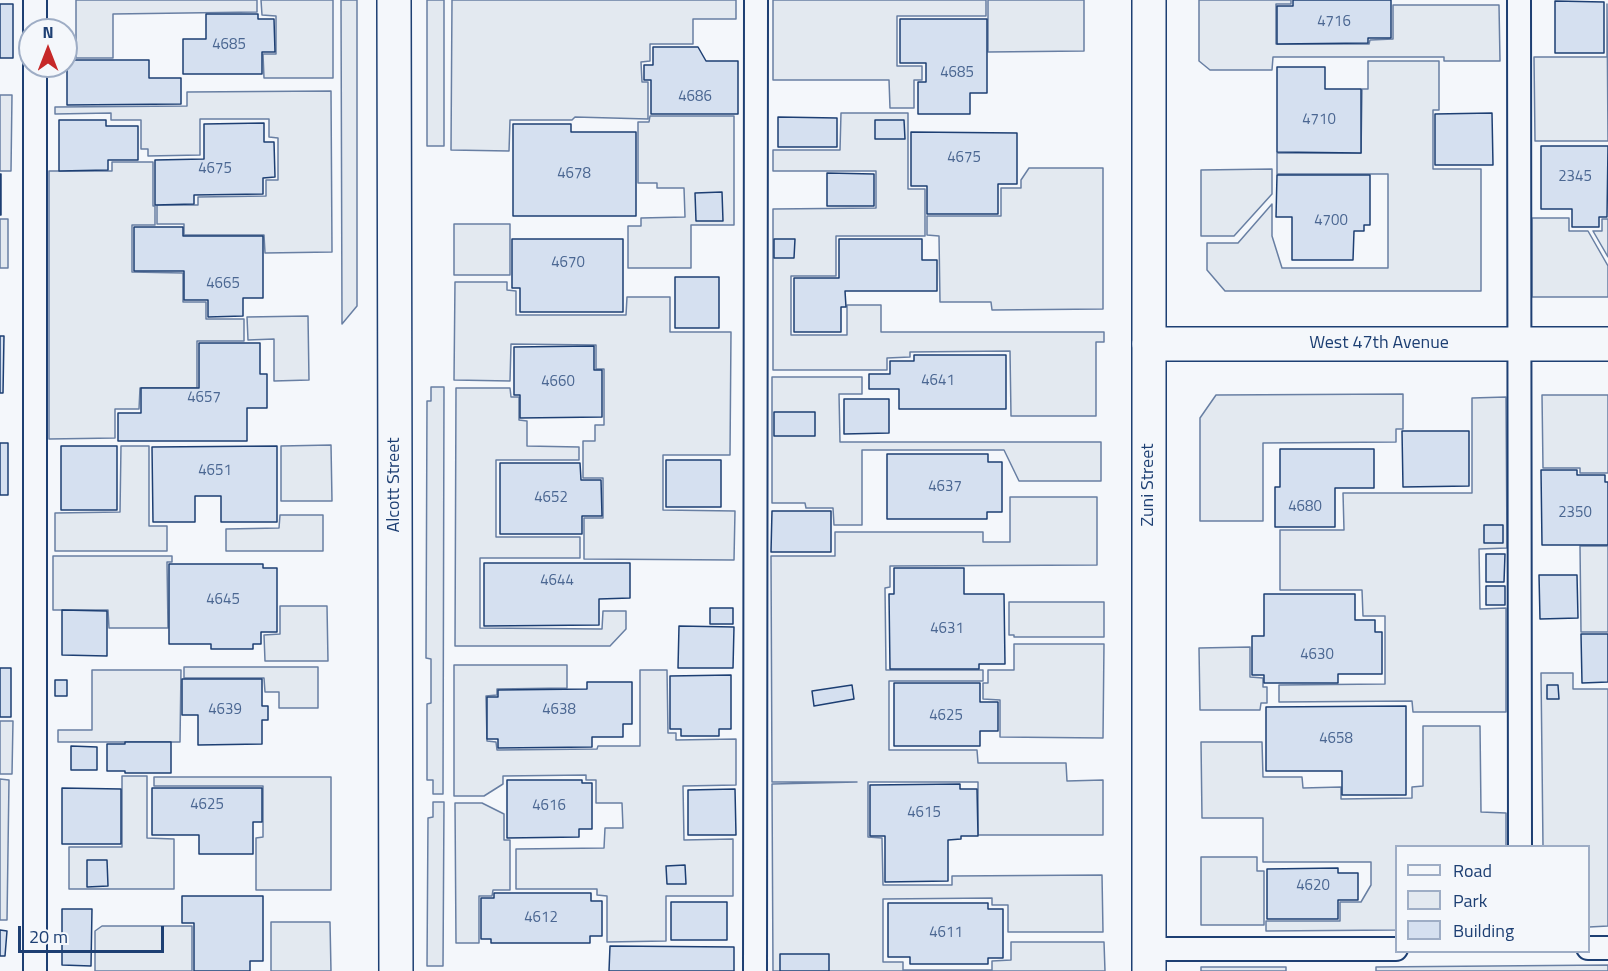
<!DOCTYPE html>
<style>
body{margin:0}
#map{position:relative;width:1608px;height:971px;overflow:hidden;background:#f4f7fb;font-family:"Titillium Web",sans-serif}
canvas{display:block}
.legend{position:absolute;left:1395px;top:845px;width:195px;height:108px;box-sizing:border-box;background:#f4f7fb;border:2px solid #9eadc5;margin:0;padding:8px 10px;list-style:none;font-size:18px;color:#1d3f73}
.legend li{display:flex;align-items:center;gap:12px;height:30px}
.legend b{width:30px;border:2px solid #9eadc5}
.north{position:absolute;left:18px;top:18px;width:60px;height:60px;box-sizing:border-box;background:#f4f7fb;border:2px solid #9eadc5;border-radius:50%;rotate:0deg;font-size:16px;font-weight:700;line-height:24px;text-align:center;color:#1d3f73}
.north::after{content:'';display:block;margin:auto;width:21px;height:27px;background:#c62828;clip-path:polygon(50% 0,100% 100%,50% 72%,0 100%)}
.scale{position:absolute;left:18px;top:926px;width:146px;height:27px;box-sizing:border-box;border:3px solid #1d3f73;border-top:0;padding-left:8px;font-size:18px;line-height:21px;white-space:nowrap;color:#1d3f73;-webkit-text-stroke:4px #f4f7fb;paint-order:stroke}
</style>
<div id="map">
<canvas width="1608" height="971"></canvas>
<ul class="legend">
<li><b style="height:8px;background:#f4f7fb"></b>Road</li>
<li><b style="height:16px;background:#e3e9f0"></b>Park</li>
<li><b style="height:16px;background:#d5e0f0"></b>Building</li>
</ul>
<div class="north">N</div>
<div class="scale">20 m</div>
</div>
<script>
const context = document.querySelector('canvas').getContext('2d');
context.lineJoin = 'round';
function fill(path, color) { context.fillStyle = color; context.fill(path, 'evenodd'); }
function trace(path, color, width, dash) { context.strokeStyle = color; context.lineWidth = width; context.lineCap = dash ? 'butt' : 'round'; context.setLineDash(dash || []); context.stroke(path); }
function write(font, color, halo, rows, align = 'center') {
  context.font = font + ' "Titillium Web",sans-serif'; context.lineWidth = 4.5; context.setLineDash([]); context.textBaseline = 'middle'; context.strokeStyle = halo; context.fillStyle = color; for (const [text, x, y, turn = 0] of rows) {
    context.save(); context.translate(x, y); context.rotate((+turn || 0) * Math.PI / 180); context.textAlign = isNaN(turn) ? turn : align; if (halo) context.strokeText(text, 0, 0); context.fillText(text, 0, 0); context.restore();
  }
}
const green = new Path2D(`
 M76,0H257V12L113,14V58H76Z
 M261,0H333V78H264L263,54H276V16L262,15Z
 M341,0H357V306L342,324Z
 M427,0H444V146H427Z
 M452,0H736V19H693V44H650V61L641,62L642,82H648V119L575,117L572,120H510L509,151L451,150Z
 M773,0H986V16H897V66H922V80H914V108H890L889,80H773Z
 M988,0H1084V51L988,52Z
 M1199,0H1291V4H1276V44H1369L1370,40L1393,39V5H1499L1500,61H1444V57H1273L1272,70H1210L1199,61Z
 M1607,4L1608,141H1535L1534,57H1607Z
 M1368,61H1439V110H1433V169H1481V291H1225L1207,270V243H1238L1272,204V236L1282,268H1388V174H1277V153H1361L1362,89H1368Z
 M331,91L332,252L265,253L264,235H184V224H157V205H198V197L266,196V180H278V138L269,137V119H200V155L148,156V149H141V120H111V113L55,114V107L187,106V92Z
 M0,95H12L11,171H0Z
 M841,113H908V189H925V236H836V276H791V335H847V305H881V332H1104V342H1096V416H1011L1010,351L910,352V357L887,358V370H773V209L876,208V171H773V150H840Z
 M650,116H734V225H691V268H628V226H641V218L685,217L684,188H657V183H638V122H649Z
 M112,162H153V206H155V225H132V272L183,273V302H206V319H244V341H197V388H140L139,409H115V438L49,439V171H112Z
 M1029,168H1103V309L992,310L991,302H940L939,236L927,235V216H1001V188H1021V180Z
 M1272,169V194L1234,236H1201V170Z
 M1532,218H1569V231H1588L1608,266V297H1532Z
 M0,219H8V268H0Z
 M1602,219H1608V257L1593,231H1602Z
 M454,224H510V275H454Z
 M455,282H507V290L516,291V315H626L627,297H670V332H731L730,455H663V510L735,511L734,560L584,559V518H603V478H583V441H595V425H604V369H596V345L511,344L510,381L454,380Z
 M308,316L309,380L274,381V339L248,340L247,317Z
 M772,377H862V394H839L840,442H1101V481H1019L1004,450H862V525H834L833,508H806L805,503H772Z
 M431,387H444L443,794H433V780H427V704L431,703V659L426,658L427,401H431Z
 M456,388H510L511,397H519V420L527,421V446L579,447V460H496V537H580V558H480V628L602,629L603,611H626V629L610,646H455Z
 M1403,394V429H1396V442L1263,443V521H1200V418L1216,395Z
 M1542,395H1608V473H1580V468H1543Z
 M1506,397L1507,548L1479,549L1480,609L1506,608V712H1413L1412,701L1279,702V685L1385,684V616H1363L1362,590H1280V530H1344L1343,493H1472V398Z
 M331,445L332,501H281V446Z
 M121,446H149V526H167V551H55V513L120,512Z
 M1010,497H1097V565L890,566V587L885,588L886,670H983V681H889V750H977L978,763H1066L1067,781L1103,780V835H978V782H868V837L882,838L883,885H952V876L1102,875L1103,932H1008V905H992V898L883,899V962H903V970H992V961L1011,960V942H1104L1105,971H773L772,784L857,782H772L771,556H835V532H983V542H1010Z
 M280,515H323V551H226V529L279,528Z
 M1580,546H1608V632H1581Z
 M53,556H172V562H167L168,628H109L108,610H53Z
 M1009,602H1104V637H1014V635H1009Z
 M280,606H327L328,661H265L264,635L280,634Z
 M1014,644H1104L1103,738L1000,737V700L983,699V683H988V670H1014Z
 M1250,647V677L1263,678V687H1267V703H1261L1260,710H1200L1199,648Z
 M454,665H567V688L497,689V695L486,696L487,741L496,742L497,750L597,749L598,746H640V670H667L668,733H676V740L736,739V785L683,786L684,840L733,839V896H666V941L607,942V896L597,895V889H516V849L604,848L605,828H623L622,803H596V780H586V775L503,776V784L484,796H454Z
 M184,667H318V708H279V692H265L264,678H184Z
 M92,670H181L180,742H58V730H92Z
 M1541,673H1573V689H1608V926L1589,927L1588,846H1543Z
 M0,721H13L12,774H0Z
 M1423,726H1480L1481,812L1506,813V846H1396V930L1266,931V921H1340V902H1361L1371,885V862H1263V818H1202L1201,742H1262L1263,777H1302L1303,788L1341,787V799L1412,798V787L1423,786Z
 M122,776H147V838L174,839V889H69V847H122Z
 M154,777H331V890H256V838L263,837V786H154Z
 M0,779L9,780L7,920H0Z
 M433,802H444L443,966H427L428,818L433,817Z
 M455,803H482L504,814V840H510V890H493L492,896H479V943H456Z
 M1201,857H1257V871H1264V925H1201Z
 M271,922H330L331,971H271Z
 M102,926H192V971H95V931Z
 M1608,965V971H1376V967Z
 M1201,967H1286V971H1201Z`);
const building = new Path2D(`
 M1293,0H1391V38H1368V43L1277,44V6H1293Z
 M1555,1L1604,2V53H1555Z
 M0,4H13V58H0Z
 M206,14H258V19H274L275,52H262V74H183V39H206Z
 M900,19H987V93H970V114H918V82H926V63H900Z
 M653,47H698L706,61H738V114H651V80H644V65H653Z
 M67,60H149V78H181V104L67,105Z
 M1277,67H1325V89H1361V153L1277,152Z
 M1492,113L1493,165H1435V114Z
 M778,117L837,118V147H778Z
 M59,120H106V126H138V160H108V170L59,171Z
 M875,120H904L905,139H875Z
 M264,123V142H274L275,177L263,178V194L194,195V204L155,205V160L204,159V124Z
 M513,124H571V132H636V216H513Z
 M911,132L1017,133V184H998V214H927V186H911Z
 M1541,146H1608L1607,217H1599V227H1572V209H1541Z
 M827,173L874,174V206H827Z
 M0,174H1V215H0Z
 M1277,175H1370V225H1364V231H1354L1353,260H1292V217H1276Z
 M722,192L723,221H696L695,193Z
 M134,227H183V236H263V298H243V316L208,317V300H184V271H134Z
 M512,239H623V312H520V288H512Z
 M774,239H795L794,258H774Z
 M839,239H922V260H937V291H845L846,307H841V332H794V278H839Z
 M675,277H719V328H675Z
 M0,336H4L3,393H0Z
 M199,343H260V374H267V408H247V441H118V413H141V388H199Z
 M594,346V370H602V417L520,418V395H514V347Z
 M914,355H1006V409H899V389H869V374H890V361H914Z
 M844,399H889V433L844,434Z
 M774,412H815V436H774Z
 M1402,431H1469V486L1403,487Z
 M0,443H8V495H0Z
 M61,446H117V510H61Z
 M277,446V522H221V496H195V522H153L152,447Z
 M1280,449H1374V488H1335V527H1275V487H1280Z
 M887,454H988V462H1002V512H987V519H887Z
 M666,460H721V507H666Z
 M500,463H580L581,480H601L602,516H582V534H500Z
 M1541,470H1577V475H1605V482H1608V545H1542Z
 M772,511H831V552H771Z
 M1484,525H1503V543H1484Z
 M1486,554H1505L1504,582H1486Z
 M484,563H630V598L599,599V625L484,626Z
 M169,564H263V568H277V632H261V644H253V649H211V644H169Z
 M894,568H964V594H1004L1005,664H979V669H890L889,594H894Z
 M1539,575H1577L1578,618L1540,619Z
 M1486,586H1505V605H1486Z
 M1264,594H1355V620H1375V632H1382V674H1338V683H1264V675H1252V636H1264Z
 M710,608H733V624H710Z
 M62,610L107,611V656L62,655Z
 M679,626L734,627L733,668H678Z
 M1581,634H1608V682L1582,683Z
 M0,668H11V717H0Z
 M731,675V729H719V736H681V729H670V676Z
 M182,679H262V706H268V720H262V744L198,745V715H182Z
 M55,680H67V696H55Z
 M587,682H632V724H623V737H592V747L498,748V739H487V697H498V690L587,689Z
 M894,683H980V702H998V731H980V746H894Z
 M852,685L854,699L814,706L812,691Z
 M1547,685H1558L1559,699H1547Z
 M1406,706V795H1342V771H1266V707Z
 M125,742H171V773H125V771H107V744H125Z
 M71,746L97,747V770H71Z
 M507,780H582V783H592V829H579V837L507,838Z
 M960,784V789H977L978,836H961V839L948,840V881L885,882V836H870V785Z
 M62,788L121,789V844H62Z
 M152,788H262V822H253V854H199V835H152Z
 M735,789L736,835H688V790Z
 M87,860H107L108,886L87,887Z
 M685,865L686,884H667L666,866Z
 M1338,868V873H1358V900H1338V919H1267V869Z
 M494,893H591V901H602V936H590V943H491V939H481V898H494Z
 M182,896H263V961H250V971H194V923H182Z
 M671,902H727V940H671Z
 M888,903H988V909H1003V958H988V964H910V957H888Z
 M62,909H92L91,966L62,965Z
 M0,930L7,931L5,956H0Z
 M610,946L734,947V971H609Z
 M780,954H829V971H780Z`);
const service = new Path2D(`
 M1519,0L1520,846
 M35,30V0
 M1588,948H1608
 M1149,949H1396
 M35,971V66
 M755,971L756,0`);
const minor = new Path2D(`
 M394,0L396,971
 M1149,344H1608`);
const tertiary = new Path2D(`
 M1149,0V971`);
const numberNames = [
 ["4716",1334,22],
 ["4685",229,45],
 ["4685",957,73],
 ["4686",695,97],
 ["4710",1319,120],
 ["4675",964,158],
 ["4675",215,169],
 ["4678",574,174],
 ["2345",1575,177],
 ["4700",1331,221],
 ["4670",568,263],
 ["4665",223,284],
 ["4641",938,381],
 ["4660",558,382],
 ["4657",204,398],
 ["4651",215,471],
 ["4637",945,487],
 ["4652",551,498],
 ["4680",1305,507],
 ["2350",1575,513],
 ["4644",557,581],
 ["4645",223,600],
 ["4631",947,629],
 ["4630",1317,655],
 ["4639",225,710],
 ["4638",559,710],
 ["4625",946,716],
 ["4658",1336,739],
 ["4625",207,805],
 ["4616",549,806],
 ["4615",924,813],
 ["4620",1313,886],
 ["4612",541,918],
 ["4611",946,933]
];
const streetNames = [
 ["West 47th Avenue",1379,344],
 ["Alcott Street",395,485,-90],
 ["Zuni Street",1149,485,-90]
];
fill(green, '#e3e9f0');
trace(green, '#687fa3', 1.5);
fill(building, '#d5e0f0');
trace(building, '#1d3f73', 1.5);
trace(service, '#1d3f73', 26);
trace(minor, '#1d3f73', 36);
trace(tertiary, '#1d3f73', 36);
trace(service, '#f4f7fb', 22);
trace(minor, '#f4f7fb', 33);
trace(tertiary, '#f4f7fb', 33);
write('15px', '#4b6792', null, numberNames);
write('18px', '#1d3f73', '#f4f7fb', streetNames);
</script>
